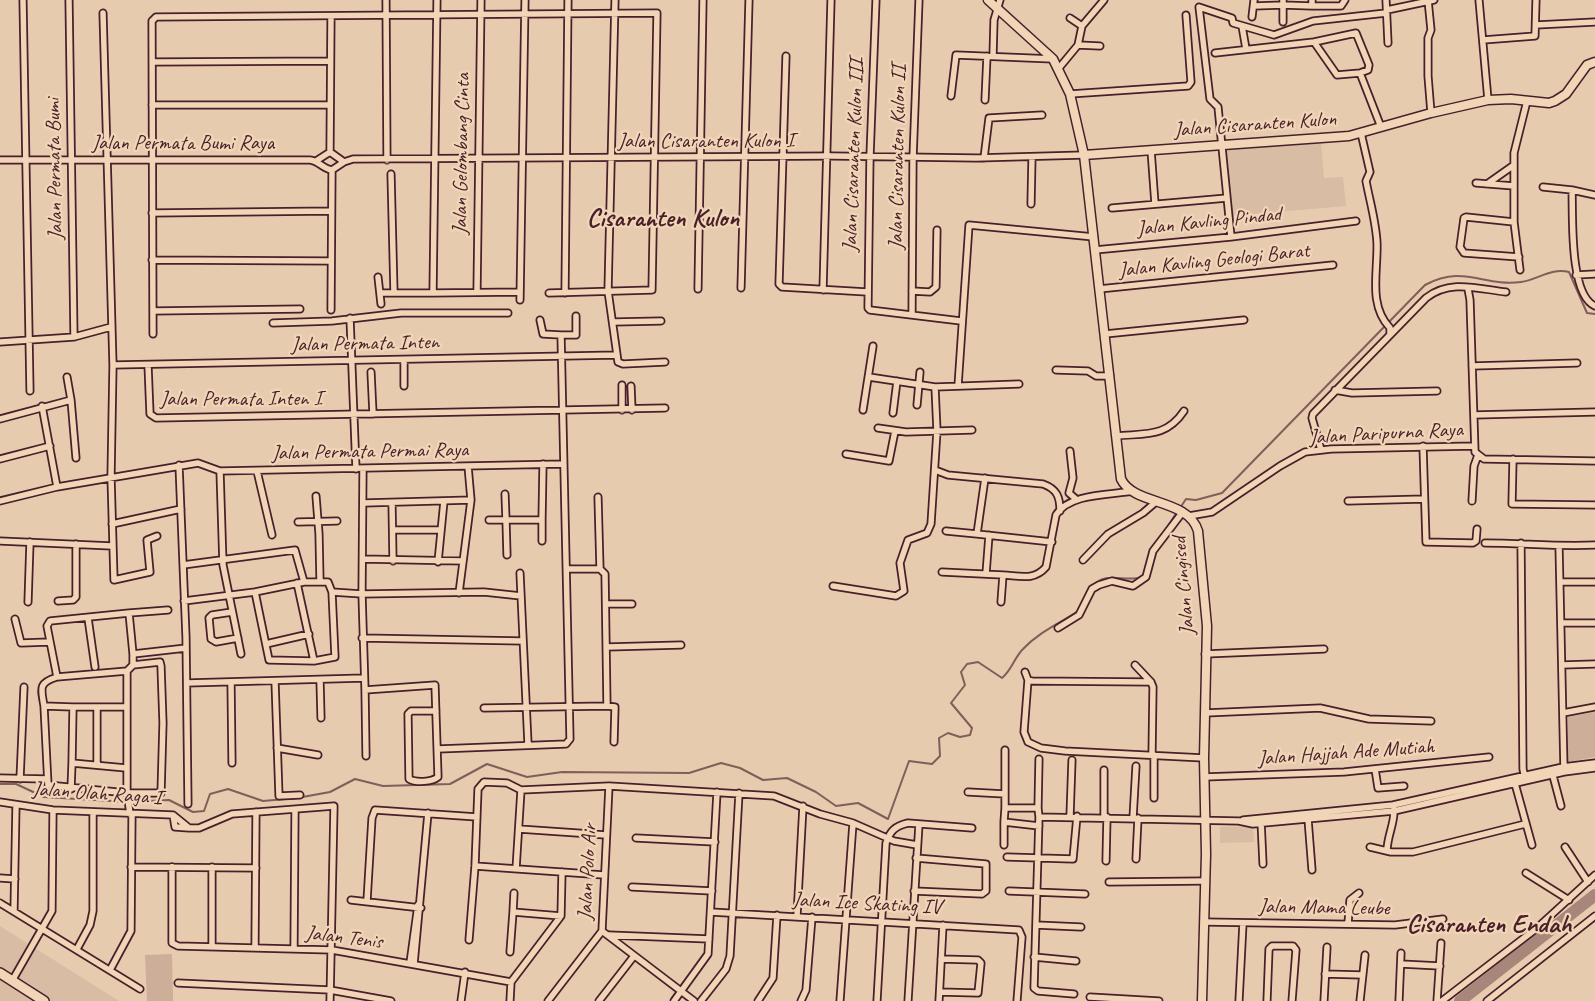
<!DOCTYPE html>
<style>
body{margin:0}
canvas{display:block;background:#e6cbaf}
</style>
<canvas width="1595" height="1001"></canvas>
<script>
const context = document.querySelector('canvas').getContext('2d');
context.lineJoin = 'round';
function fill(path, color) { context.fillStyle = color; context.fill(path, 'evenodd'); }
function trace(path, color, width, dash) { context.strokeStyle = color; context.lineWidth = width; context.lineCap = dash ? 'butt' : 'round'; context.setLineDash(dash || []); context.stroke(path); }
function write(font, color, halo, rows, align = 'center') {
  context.font = font + ' Caveat,sans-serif'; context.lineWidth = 4.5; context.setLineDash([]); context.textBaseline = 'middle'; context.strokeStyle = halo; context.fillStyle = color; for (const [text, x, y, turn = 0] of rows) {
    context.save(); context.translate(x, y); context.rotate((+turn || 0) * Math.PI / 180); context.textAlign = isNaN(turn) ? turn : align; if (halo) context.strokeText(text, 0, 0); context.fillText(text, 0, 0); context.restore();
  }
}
const built = new Path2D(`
 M1321,142L1324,178L1343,177L1346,206L1229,216L1223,153H1227V148Z
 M1253,826L1254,842L1220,843V827Z
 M0,926L119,1001H0Z`);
const green = new Path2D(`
 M1595,712V757L1568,762V717Z
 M172,954L173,1001H147L145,955Z`);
const stream = new Path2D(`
 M1180,508L1186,499L1196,500L1222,493L1425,285C1464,264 1483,287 1521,282C1537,280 1552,267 1569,272L1587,313L1595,314
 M1150,554L1177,512
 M1093,586C1106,570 1125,583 1142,577
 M0,784H16L44,797L129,802L169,800L193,812L204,811L210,794L228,789L263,801L297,798L330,792L355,779L383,786L450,784L487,764L527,777L562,772L689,773L721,763L740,768L763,780L787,778L816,792L836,806L858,803L888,819L909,761L932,764L940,756L939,738L948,733L960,737L970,735L972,728L951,703L965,685L961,672L967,664L978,662L1002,678C1012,670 1014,658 1023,649C1039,632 1059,624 1078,611`);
const river = new Path2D(`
 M1460,1001L1595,895`);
const street = new Path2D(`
 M23,0L30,391
 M69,0L74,337
 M386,0L387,160
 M437,0L433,293L520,292
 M615,0L608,291L618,362L623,364L665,362
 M876,0L870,156L868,308L870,310L961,321
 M1283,0V5L1312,6V0
 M1386,0L1388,43
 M1428,0L1431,30L1428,38V76L1431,113
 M1479,0L1488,100
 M1254,6L1283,5V22
 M1312,6H1341L1345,0
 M1387,10L1434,0
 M103,13L113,365L111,477L114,580L150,572L147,540L157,536
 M1252,17L1254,0
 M1536,25L1595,22
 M1082,26L1104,0
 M1242,26L1246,49
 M1483,40L1535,36L1536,0
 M1314,42L1356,33L1369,65L1368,70L1360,73
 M1078,45L1100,46
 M1215,53L1314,42L1337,75L1360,73L1381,127
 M786,56L779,284L782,287L867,292
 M993,56L994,20L1000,0
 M153,62L330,61
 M1059,68L1078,45L1082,26L1070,18
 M1070,94L1188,86L1191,82L1186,15
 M951,96L956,55L1053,59
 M985,100L987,56
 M152,105H329
 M1361,133L1370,172L1366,181C1370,202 1376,222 1377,243C1378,272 1368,305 1390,328V335
 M1151,150L1155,204
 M330,152L344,162
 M984,158L989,118L1042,115
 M0,160H310C319,161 323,169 332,170
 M316,161L330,152L331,17
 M332,170L344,162L353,159L832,156L976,158L1084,155
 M391,174L394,293
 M1476,183L1514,186
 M1487,184L1514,165
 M1543,187L1572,190L1595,195
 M1572,190C1573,215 1569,295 1595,306
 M1031,204L1032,157
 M1112,208L1227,198
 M152,213L331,211
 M1514,222L1466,217L1464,218L1460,247L1464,253L1519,257
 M1231,237L1218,107L1210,99L1199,7L1232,18L1233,23L1274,35L1313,21L1386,13
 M1095,250L1231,237L1356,221
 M152,260L331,261
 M1520,270L1514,222V153L1527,101
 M1576,275L1595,274
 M378,277L381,304
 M741,288L749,0
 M698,289L703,0
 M1099,289L1333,265
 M1468,289L1470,300L1475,452L1484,459L1595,461
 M823,290L831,0
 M912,291L930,292L936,287L937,230
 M477,292L481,0
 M380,293H433
 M565,293L568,0
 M520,300L525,0
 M331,310L332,170
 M153,311L300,309
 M912,315L913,158L919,0
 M350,318L356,469
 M614,322L661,321
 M273,323L332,321L401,313H508
 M153,334L152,21L156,17L657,13L652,290L549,293
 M1105,334L1244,320
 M561,335H576V316
 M0,342L74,337L111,327
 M113,365L617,355
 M148,365L150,414L156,418L665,408
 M1472,366L1577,363
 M1056,370L1088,371L1096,376H1110
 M371,372L373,414
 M67,377L71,400
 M869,377L935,387L1019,384
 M622,385V410
 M404,386V360
 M631,386L632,410
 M958,386L969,225L1094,237
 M1335,390L1352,393L1437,391
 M917,405L920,372
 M42,406L57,487
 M863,410L873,346
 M893,413L897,381
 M1474,415L1595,412
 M0,419L71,400L76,458
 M878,428L906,432L972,430
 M1116,436C1145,433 1166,438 1184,411
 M1423,446L1426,542L1473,543L1476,541L1477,529
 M1321,450L1312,418L1313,414L1426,298C1450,279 1478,289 1506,292
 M1070,451L1073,478L1069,493L1077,500
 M846,454L889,461L895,431
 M0,459L50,446
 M1513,459L1512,504L1595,505
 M179,465L186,637L188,804
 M935,470L948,475L1043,484C1057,489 1060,497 1060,511
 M220,471L223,565L241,654
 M257,471L272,535
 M985,478L977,534L1052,542
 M316,496L319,534L320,581
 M598,497L600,569
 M0,501L57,487L198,463L220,471L563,464
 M1348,501L1424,499
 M1472,501L1474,466L1478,455
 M364,503L471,500
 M392,503L393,561
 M1189,516L1212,512L1280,466L1305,452L1331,449L1474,446
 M489,520H506L505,494
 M542,520V541
 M298,522L337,521
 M112,524L181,509
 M393,530H441
 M946,531L977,534
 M0,541L112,546
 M1485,543C1522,543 1558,547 1595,545
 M1521,543L1523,769L1525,778
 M1559,546L1564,770
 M507,555L506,520H542L543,464
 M363,559L463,561
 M1083,560L1108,534L1143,513L1157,501
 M438,562L444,501
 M183,565L295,550L304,582
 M567,569H600L605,574L607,706L615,707L614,742
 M942,572L1003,575
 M520,573L528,744
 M986,574L989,535
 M1560,582H1595
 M297,583L314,661
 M833,586L896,596L904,591L900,563L908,540L927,533L931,524L937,431L935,387
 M332,592L362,594L363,469
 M459,593L471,500L468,466
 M58,601L73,600L76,597V544
 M184,601L255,592L304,582H328L332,592L335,657L314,661L269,660L255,592
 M28,602L30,542
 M1001,602L1003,575C1020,576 1034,581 1046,567L1056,515C1069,493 1111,495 1133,491
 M606,604H632
 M168,610L129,613L133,654L186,648
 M232,612L212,615L209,618L211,639L216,642L238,638
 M129,613L50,621L47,626L57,677L127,671L133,665V654
 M88,618L95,667
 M15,619L21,643L49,642
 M1562,623H1595
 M1058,628L1079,615L1092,589L1099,585L1112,581L1133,586L1146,577L1153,551L1182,513
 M362,638L523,641
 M266,644L309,634
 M607,647L681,645
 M1205,654L1324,649
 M1135,665L1151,682L1153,687L1152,755
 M1562,665L1595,664
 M127,671V793L130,814
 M1025,672L1028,680L1032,681L1151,682
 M320,680L321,718
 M1028,680L1024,732L1028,742L1041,748L1065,751L1204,758
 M275,681L279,796L300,795
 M231,682L232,763
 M187,683L364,678
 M365,690L366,756
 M44,706C41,688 38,683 57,677
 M73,707L44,706L48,785L127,793H161L163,723L161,666L160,662L133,665
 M484,708L607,706
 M436,711H411L408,714L409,779C416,783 432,782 438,777L435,685L365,690L362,594L484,592L521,596
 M1205,713L1320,708L1369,719L1431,721
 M1563,713L1595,707
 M277,748L318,755
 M438,749L566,744L570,739L561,335L543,334L540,320
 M1005,750V808H1038L1039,817L1239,821L1253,824L1394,811L1564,772L1595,768
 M1154,755V798
 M97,764V707
 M126,768L72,763L73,707H127
 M1375,769L1378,788L1404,786
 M1552,772L1561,806
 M1204,777L1344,772L1489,757
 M0,778L47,779
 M20,779L24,687
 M1514,780L1532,845
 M71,789L72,763
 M968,792L1005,794
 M0,802L53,810L173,815L189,828H199L232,814L334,806L330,1001
 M1005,808L1004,822L1039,826
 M1038,808L1039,759
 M173,815L175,827L189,828
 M1070,816L1072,760
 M1039,817L1034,988L1038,991L1074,994
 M1104,817V770
 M1133,818L1136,766
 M1308,819L1312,870
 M1243,820L1393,805L1563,767L1595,763
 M1261,821L1263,864
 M519,829L606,835
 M636,838L715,842
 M1004,845V822
 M1370,847L1391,852H1413L1525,824
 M1565,847L1588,882
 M1387,851C1387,836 1395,823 1394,809
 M1007,857L1073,859L1077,816
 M1136,859L1138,818
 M1106,861L1107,817
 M475,866L604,875
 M131,867L256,868
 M172,867V943L178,946L332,950L511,982
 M212,867V946
 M516,869L521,790
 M1526,873L1569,900
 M0,878L15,879
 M1109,882L1205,881
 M632,887L712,891
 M914,891L982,894L986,891V864L916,858
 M1009,891L1085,894
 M351,900L421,908
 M367,901L372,818L375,810L477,817
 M0,903L140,989
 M14,911L16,805
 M513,912L514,893
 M711,912L1019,930L1022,937L1017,1001
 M797,916L803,806
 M1204,922L1395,925L1443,919
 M1348,923L1350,900L1359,893
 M1036,925L1081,927
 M602,931L694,1001
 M609,935L709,939
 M469,940L475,866L478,789L484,782L507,783L521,790L609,786L774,796L820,814L853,823L894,841L917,845
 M255,946L256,812
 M294,948L295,811
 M77,949L90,925L93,911V813
 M510,952L513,912L561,916
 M1034,957L1076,961
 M410,963L418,905
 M414,964L428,813
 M1401,964L1440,966
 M110,970L131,931L132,814
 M1325,974L1362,975
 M12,981L52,911L53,810
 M178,983L330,990L391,1001
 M940,992L978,993L981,963L978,960L941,959
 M1090,997L1159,1001
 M461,1001L465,972
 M510,1001L511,982L561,916L562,872
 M548,1001L602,931L609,786
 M599,1001L634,956
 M674,1001L708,954L717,792
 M701,1001L726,969L730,956L739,793
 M758,1001L773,978L777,915
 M801,1001L806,990L812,917
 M840,1001L853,823
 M877,1001L886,843C890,831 895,826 908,823L972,828
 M908,1001L919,824
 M939,1001L943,925
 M1239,1001L1243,923
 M1267,1001L1269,949L1272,946H1293L1296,950L1292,1001
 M1324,1001L1327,947
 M1360,1001L1365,955
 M1399,1001L1401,953
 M1437,1001L1441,943
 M1442,1001L1537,928L1595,875
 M1487,1001L1595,916`);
const secondary = new Path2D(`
 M988,0L1053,59L1070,94L1084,155L1121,479C1134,506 1188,498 1198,531L1207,626L1204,758L1206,854L1202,1001
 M1084,155L1349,136L1431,113L1488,100L1511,99L1549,103L1555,101L1566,94L1587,65L1595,62`);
const primary = new Path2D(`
 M0,973L44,1001`);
const streetNames = [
 ["Jalan Cisaranten Kulon",1255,125,-4],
 ["Jalan Cisaranten Kulon I",706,141],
 ["Jalan Permata Bumi Raya",183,143],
 ["Jalan Gelombang Cinta",462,154,-89],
 ["Jalan Cisaranten Kulon III",854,155,-88],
 ["Jalan Cisaranten Kulon II",898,157,-89],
 ["Jalan Permata Bumi",55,169,-91],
 ["Jalan Kavling Pindad",1209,222,-6],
 ["Jalan Kavling Geologi Barat",1214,261,-6],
 ["Jalan Permata Inten",365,344,-1],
 ["Jalan Permata Inten I",241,399],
 ["Jalan Paripurna Raya",1386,434,-3],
 ["Jalan Permata Permai Raya",370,452,-1],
 ["Jalan Cingised",1184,586,-95],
 ["Jalan Hajjah Ade Mutiah",1346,753,-4],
 ["Jalan Olah Raga I",97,794,4],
 ["Jalan Polo Air",588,872,-87],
 ["Jalan Ice Skating IV",867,904,3],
 ["Jalan Mama Leube",1324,908,1],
 ["Jalan Tenis",344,938,7]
];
const districtNames = [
 ["Cisaranten Kulon",663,219],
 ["Cisaranten Endah",1489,925]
];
fill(built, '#d9bca4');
fill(green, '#ccae99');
trace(stream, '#825d5a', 2);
trace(river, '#a8877a', 12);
trace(street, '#4a1f2b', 9);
trace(secondary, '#4a1f2b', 11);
trace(primary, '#4a1f2b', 12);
trace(street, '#f0d6b7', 5.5);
trace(secondary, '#f0d6b7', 8);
trace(primary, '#f0d6b7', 9);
write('21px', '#4a1f2b', '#f0d6b7', streetNames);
write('bold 26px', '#4a1f2b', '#f0d6b7', districtNames);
</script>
